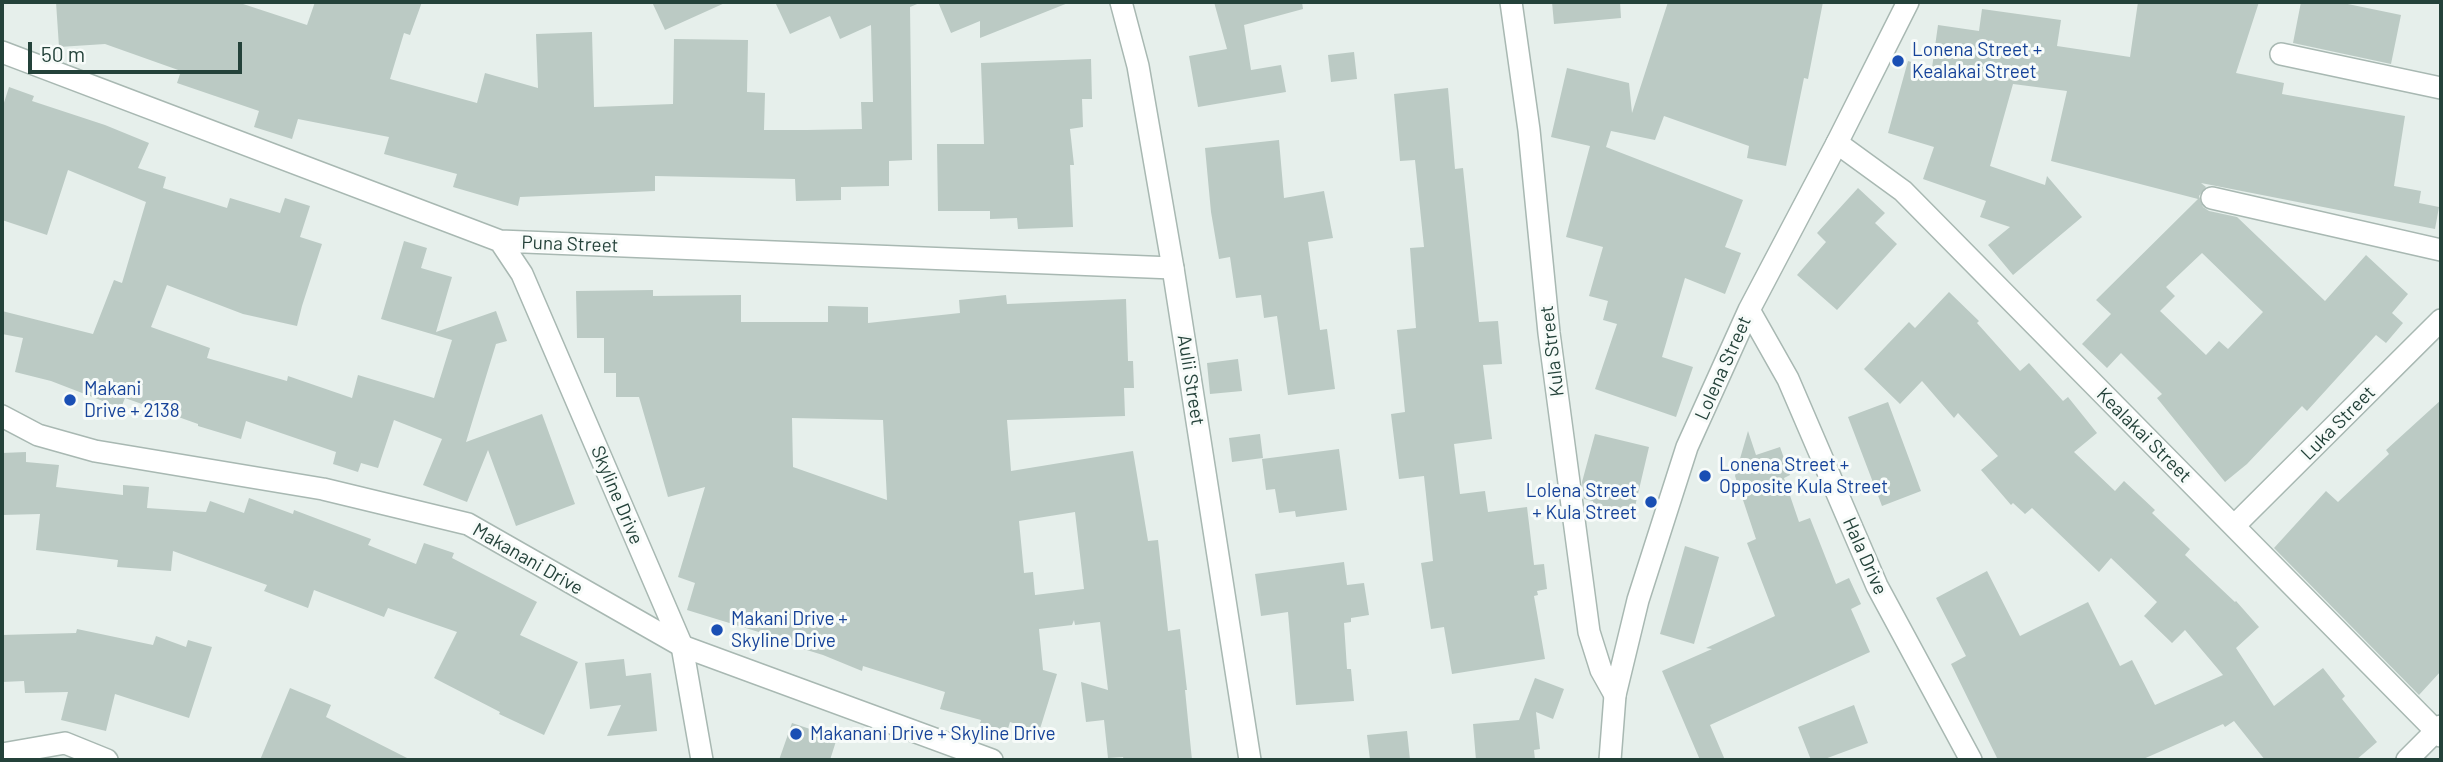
<!DOCTYPE html>
<style>
body{margin:0}
#map{position:relative;width:2443px;height:762px;overflow:hidden;background:#e6efeb;font-family:Barlow,sans-serif}
canvas{display:block}
.frame{position:absolute;inset:0;border:4px solid #24423a;pointer-events:none}
.scale{position:absolute;left:28px;top:42px;width:214px;height:32px;box-sizing:border-box;border:4px solid #24423a;border-top:0;padding-left:9px;font-size:21px;line-height:24px;white-space:nowrap;color:#24423a;-webkit-text-stroke:5px #f7fbf9;paint-order:stroke}
</style>
<div id="map">
<canvas width="2443" height="762"></canvas>
<div class="frame"></div>
<div class="scale">50 m</div>
</div>
<script>
const context = document.querySelector('canvas').getContext('2d');
context.lineJoin = 'round';
function fill(path, color) { context.fillStyle = color; context.fill(path, 'evenodd'); }
function trace(path, color, width, dash) { context.strokeStyle = color; context.lineWidth = width; context.lineCap = dash ? 'butt' : 'round'; context.setLineDash(dash || []); context.stroke(path); }
function write(font, color, halo, rows, align = 'center') {
  context.font = font + ' Barlow,sans-serif'; context.lineWidth = 6; context.setLineDash([]); context.textBaseline = 'middle'; context.strokeStyle = halo; context.fillStyle = color; for (const [text, x, y, turn = 0] of rows) {
    context.save(); context.translate(x, y); context.rotate((+turn || 0) * Math.PI / 180); context.textAlign = isNaN(turn) ? turn : align; if (halo) context.strokeText(text, 0, 0); context.fillText(text, 0, 0); context.restore();
  }
}
const building = new Path2D(`
 M56,2H237L307,25L315,2H422L410,35L404,33L390,79L477,103L485,73L538,88L536,34L592,32L594,107L673,104L674,39L748,40L747,92L765,93L764,130H807L862,129L861,102H873L871,25L840,39L830,16L790,34L775,2H922L910,7L912,160L889,161V186L841,187V200L796,201L795,179L655,176V191L520,197L518,206L453,187L457,174L384,154L389,137L298,119L292,139L254,127L259,111L177,83L181,71L105,44L59,47Z
 M652,2H727L665,30Z
 M938,2H1067L1068,3L980,38V21L951,33Z
 M1214,2H1302L1303,9L1244,25L1251,70L1281,65L1286,92L1198,107L1189,56L1227,49Z
 M1552,2H1620L1621,18L1554,24Z
 M1668,2H1823L1808,79L1804,78L1786,166L1747,158L1749,146L1664,116L1655,140L1611,131L1606,147L1743,200L1725,247L1741,253L1725,294L1685,278L1662,357L1693,367L1676,417L1595,389L1617,324L1603,320L1608,301L1589,296L1603,247L1566,237L1590,146L1551,137L1567,68L1629,83L1632,113Z
 M2138,2H2259L2236,73L2284,83L2282,94L2405,116L2394,186L2421,191L2419,203L2439,207L2435,229L2201,183L2206,187L2199,196L2203,207L2209,211L2237,217L2325,301L2366,255L2408,294L2392,313L2403,323L2386,343L2376,335L2307,411L2302,406L2247,464L2225,482L2157,398L2162,394L2121,353L2107,368L2082,344L2111,314L2096,300L2198,199L2051,161L2067,91L2013,84L1990,166L2045,185L2047,176L2082,217L2013,275L1988,245L2010,227L1980,217L1986,201L1923,179L1934,147L1888,133L1908,61L1932,68L1938,25L1979,31L1982,9L2061,20L2057,46L2130,57ZM2202,253L2263,312L2228,349L2219,341L2206,355L2160,311L2175,296L2166,287Z
 M2301,2H2338L2401,15L2391,64L2293,43Z
 M1354,52L1357,79L1331,82L1328,55Z
 M1091,59L1092,99H1082L1083,127L1070,129L1074,165H1070L1073,227L1018,229L1017,218L990,219V211H938L937,144H984L981,63Z
 M9,87L34,96L32,101L105,125L149,143L138,168L166,177L163,188L227,208L230,198L280,213L285,198L310,206L300,237L322,244L302,306L297,326L243,314L167,285L151,327L210,348L207,358L287,381L288,376L352,398L358,375L434,398L452,340L381,319L404,241L427,248L421,268L452,277L436,332L496,311L507,341L496,344L466,442L542,414L575,504L516,526L488,450L467,502L423,485L442,439L394,420L378,468L361,463L358,472L333,464L336,452L246,421L241,439L198,426V424L125,398L121,408L51,381L15,372L23,338L2,334V311L93,334L114,280L122,283L146,202L68,170L47,235L2,220V109Z
 M1448,88L1455,169L1463,168L1479,322L1498,321L1502,364L1483,365L1492,439L1454,444L1460,494L1485,491L1488,512L1527,507L1534,565L1544,564L1547,589L1537,591L1538,595L1534,596L1545,659L1452,674L1444,627L1431,629L1421,563L1433,561L1424,476L1399,479L1391,414L1405,412L1397,330L1416,328L1410,248L1424,247L1415,160L1400,161L1394,94Z
 M1279,140L1284,198L1324,191L1333,238L1308,242L1320,330L1327,329L1335,389L1288,395L1277,316L1264,318L1261,295L1236,298L1230,257L1219,259L1211,212L1205,148Z
 M1858,188L1885,213L1875,223L1897,244L1837,310L1797,275L1826,242L1817,233Z
 M653,290V296L741,295V322H828V306L868,307V323L960,313L959,300L1006,295L1007,304L1126,299L1128,361H1133L1134,388H1124L1125,416L1007,420L1011,471L1133,451L1148,541L1158,540L1168,631L1180,629L1187,690H1185L1192,760H1124L1123,757L1108,758L1104,720L1086,722L1081,682L1108,690L1100,622L1075,625L1074,620L1072,625L1039,629L1043,670L1057,674L1039,732L1010,722L1007,732L980,723L981,720L940,709L945,692L863,666L862,671L823,655L774,640L775,637L687,610L695,583L678,577L705,487L668,497L639,397H616V373H604V338H577L576,291ZM792,418L883,420L887,500L793,467ZM1075,512L1084,589L1035,595L1033,572L1024,573L1019,521Z
 M1949,292L1979,321L1977,323L2020,371L2029,363L2063,401L2068,397L2097,433L2074,452L2115,491L2124,481L2155,510L2152,513L2190,549L2185,555L2235,602L2236,601L2259,627L2236,648L2274,706L2323,668L2345,696L2342,699L2377,742L2356,760H2265L2234,721L2225,727L2223,724L2141,760H1998L1951,664L1966,656L1936,598L1987,571L2020,636L2088,602L2120,666L2132,660L2155,705L2223,675L2185,630L2172,643L2144,616L2157,602L2111,558L2099,572L2032,508L2025,514L2013,503L2011,505L1981,470L1998,456L1958,413L1954,418L1922,381L1900,404L1864,369L1909,322L1915,328Z
 M1238,359L1242,391L1210,394L1207,363Z
 M2441,400V671L2419,695L2274,548L2326,491L2338,502L2389,454L2386,450Z
 M1888,402L1921,491L1882,506L1848,417Z
 M1748,431L1756,455L1780,447L1790,475L1784,478L1799,522L1810,518L1836,584L1849,578L1861,604L1851,609L1870,652L1710,725L1725,760H1700L1662,671L1712,649L1706,648L1775,616L1747,543L1756,539L1735,476Z
 M1260,434L1263,458L1232,462L1229,438Z
 M1595,434L1649,447L1633,515L1593,505V501L1584,499L1582,482Z
 M1339,449L1347,510L1296,517L1295,511L1279,513L1275,489L1266,490L1262,459Z
 M26,452V462L59,465L56,487L123,495V485L149,487L147,508L206,512L210,501L244,513L249,498L293,514L294,510L371,539L368,545L416,564L424,543L454,553L452,558L537,602L520,635L578,662L544,735L499,714L500,712L434,678L457,632L388,608L384,617L314,590L308,608L264,591L267,585L173,551L171,571L117,567L118,560L36,550L40,514L2,515V453Z
 M1685,546L1719,557L1694,644L1660,634Z
 M1344,562L1347,585L1364,583L1369,615L1351,618V622L1344,623L1347,669H1351L1354,701L1296,705L1288,612L1261,616L1255,574Z
 M77,629L153,645L156,636L186,647L188,640L212,647L189,718L115,694L106,731L61,720L68,692L25,693L24,681L2,682V635L76,633Z
 M624,659L626,676L651,673L657,731L607,736L621,705L590,709L585,663Z
 M1535,678L1564,689L1553,719L1536,712L1540,749L1534,750L1535,760H1476L1473,724L1519,720Z
 M290,688L331,705L326,717L411,760H260Z
 M1854,705L1868,743L1822,760H1811L1798,727Z
 M792,723L837,738L830,760H779Z
 M1407,731L1410,760H1370L1367,735Z`);
const minor = new Path2D(`
 M1511,2L1529,130L1549,333L1589,632L1601,670L1615,695
 M2,52L500,241L1173,268
 M2281,54L2441,88
 M1837,143L1903,191L2441,736
 M2212,198L2441,250
 M500,241L522,274L682,646L702,760
 M2234,526L2441,320
 M2,754L65,743L107,760
 M2407,760L2441,726`);
const tertiary = new Path2D(`
 M1121,2L1138,66L1173,268L1250,760
 M1749,310L1788,379L1877,586L1971,760
 M2,416L38,435L95,451L323,489L468,524L682,646L992,760
 M1610,760L1615,695L1638,600L1687,447L1749,310L1837,143L1908,2`);
const markers = [
 [1898,61,7,"#1a4fb4"],
 [70,400,7,"#1a4fb4"],
 [1705,476,7,"#1a4fb4"],
 [1651,502,7,"#1a4fb4"],
 [717,630,7,"#1a4fb4"],
 [796,734,7,"#1a4fb4"]
];
const transitNames = [
 ["Lonena Street +",1912,50],
 ["Kealakai Street",1912,72],
 ["Makani",84,389],
 ["Drive + 2138",84,411],
 ["Lonena Street +",1719,465],
 ["Opposite Kula Street",1719,487],
 ["Lolena Street",1637,491,"right"],
 ["+ Kula Street",1637,513,"right"],
 ["Makani Drive +",731,619],
 ["Skyline Drive",731,641],
 ["Makanani Drive + Skyline Drive",810,734]
];
const streetNames = [
 ["Puna Street",570,244,2],
 ["Kula Street",1552,351,-97],
 ["Lolena Street",1723,368,-66],
 ["Aulii Street",1191,380,81],
 ["Luka Street",2338,423,-45],
 ["Kealakai Street",2144,435,45],
 ["Skyline Drive",617,495,67],
 ["Hala Drive",1865,556,66],
 ["Makanani Drive",528,559,30]
];
fill(building, '#bbcac4');
trace(minor, '#a8b8b2', 24);
trace(tertiary, '#a8b8b2', 24);
trace(minor, '#fff', 21);
trace(tertiary, '#fff', 21);
for (const [x, y, r, color] of markers) { const dot = new Path2D(); dot.arc(x, y, r, 0, 2 * Math.PI); context.fillStyle = color; context.fill(dot); trace(dot, '#f7fbf9', 2.5); }
write('19px', '#164399', '#f7fbf9', transitNames, 'left');
write('19px', '#24423a', '#f7fbf9', streetNames);
</script>
